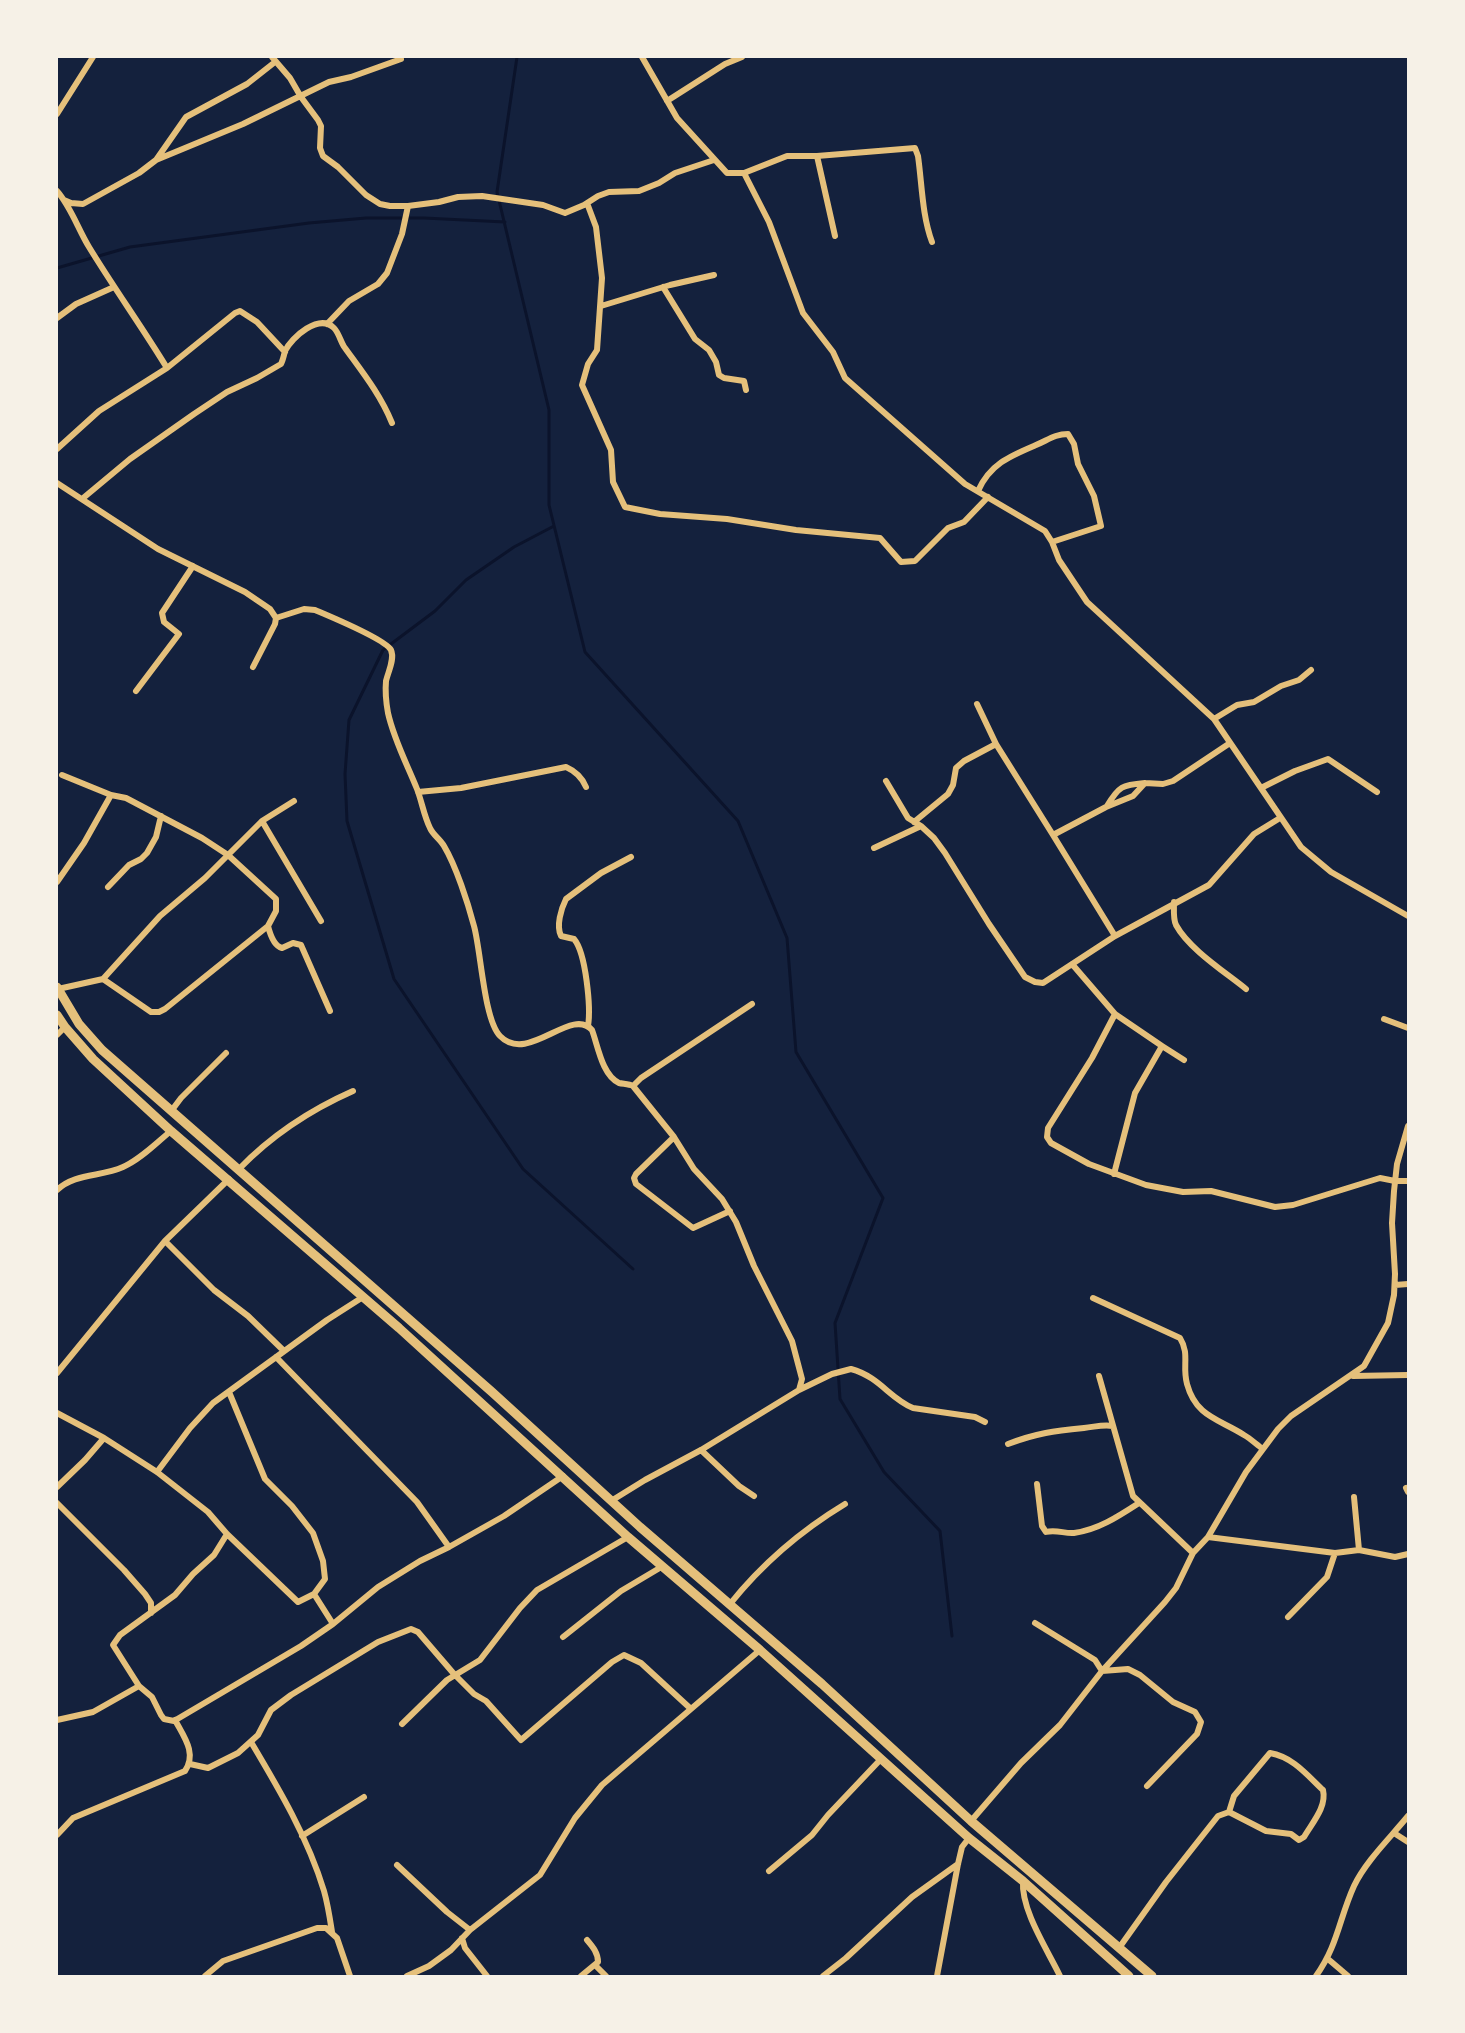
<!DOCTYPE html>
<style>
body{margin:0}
#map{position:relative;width:1465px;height:2033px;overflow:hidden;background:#14213d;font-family:"Open Sans",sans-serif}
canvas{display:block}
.frame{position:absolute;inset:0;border:58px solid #f6f1e7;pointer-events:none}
</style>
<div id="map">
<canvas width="1465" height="2033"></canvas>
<div class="frame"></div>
</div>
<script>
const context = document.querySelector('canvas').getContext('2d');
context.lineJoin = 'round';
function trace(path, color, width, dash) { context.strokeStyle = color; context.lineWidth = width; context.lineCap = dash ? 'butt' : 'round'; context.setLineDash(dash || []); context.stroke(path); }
const stream = new Path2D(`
 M517,57L497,192L549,410V505L585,652L738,821L787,938L796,1052L883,1198L835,1323L840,1399L884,1472L940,1531L952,1636
 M57,268L130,247L309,223L366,218H424L505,222
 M554,526L514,547L466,580L435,611L383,650L349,720L345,774L347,821L394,979L523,1169L633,1269`);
const minor = new Path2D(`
 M272,57L290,78L301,97L318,120L321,126L320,148L323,156L338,167L366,195L380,204L390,206H408L439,202L458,197L482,196L543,205L565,213L584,205L598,196L609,192L639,191L659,183L675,173L714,160
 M642,57L677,118L727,173H744L787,156H817L915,148L918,156C922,184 922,215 932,242
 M667,101L725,64L742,57
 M57,114L93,57
 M817,156L835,236
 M156,160L186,117L247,84L275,62
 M744,173L769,222L803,313L833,352L845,378L965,484L1045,531L1052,542L1059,560L1087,602L1214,719L1301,847L1331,872L1408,916
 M57,191C71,207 78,229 89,247C114,288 142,327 167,368
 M64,200L71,203L83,204L139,173L156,160L243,124L329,82L351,77L401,59
 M587,203L596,227L602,278L597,350L588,364L582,385L611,450L613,482L625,507L660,514L727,519L796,530L880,538L901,562L915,561L948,528L964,522L988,497
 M663,287L695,339L709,350L716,362L719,375L724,378L744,381L746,390
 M601,306L670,285L714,275
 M57,318L76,304L114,287
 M327,324L349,301L378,284L387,273L402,234L408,206
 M57,449L99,411L167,368L235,313L240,311L257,322L285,352
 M57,483L158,549L245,592L270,609L276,618L275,624L253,667
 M978,491C990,464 1010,456 1036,445C1048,440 1055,434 1068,434L1074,444L1078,464L1094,496L1101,526L1052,542
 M82,499L130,459L194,414L227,392L257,378L281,364C283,360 284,355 285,351C292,337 319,313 334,328C339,333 341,343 345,348C363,373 380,394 392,423
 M276,618L304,609L315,610C329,616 385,639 391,650C395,659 388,672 386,681C385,692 386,702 388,713C394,740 407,764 417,789C422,802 424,816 430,828C433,835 440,839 444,846C456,866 468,903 474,926C481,951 484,1020 500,1036C528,1065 571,1006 592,1030C598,1046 602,1075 619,1083C623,1084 629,1084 633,1086L674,1137L694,1169L722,1199L736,1222L754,1266L792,1341L802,1379L799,1390L701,1450L645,1480L611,1501
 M136,691L179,634L164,622L162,613L193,566
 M977,704L996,744L1053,835
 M1214,719L1237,705L1254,702L1281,686L1299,680L1311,670
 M62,775L111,795L126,798L202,838L228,855L276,899V911L268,926C270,934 274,946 282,948L293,943L301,945L330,1011
 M886,781L908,818L921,826L934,838L945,853L989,924L1025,977L1035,982L1043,983L1115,936L1209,885L1254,834L1280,818
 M1261,788L1295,771L1328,759L1377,792
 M418,792L461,788L566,767C575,771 582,777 586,787
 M1107,806C1119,786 1122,785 1145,783
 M262,821L321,921
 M914,822L948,794L953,785L956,768L964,761L996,744
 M874,848L921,826
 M57,882L84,843L111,795
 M108,887L129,865L141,859L147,853L156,837L161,816
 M1174,902C1174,910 1173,919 1176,925C1189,949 1225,972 1246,989
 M1115,936L1053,835L1106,807L1133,796L1145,783L1163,784L1173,781L1230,743
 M1072,964L1115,1014L1162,1046
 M103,979L151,1012H159L165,1009L268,926
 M58,989L103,979L160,916L205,878L262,821L294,801
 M1115,1014L1092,1058L1048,1128L1047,1137L1051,1143L1089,1164L1146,1185L1183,1192L1211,1191L1275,1207L1293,1205L1380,1178L1395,1181H1408
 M1384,1019L1408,1028
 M588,1026C591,1008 586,953 574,939L561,936C556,926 561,909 566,899L601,873L631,857
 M57,1035L65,1027
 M633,1086L641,1078L752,1004
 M172,1110L181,1098L226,1053
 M674,1137L636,1174L634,1178L636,1184L693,1228L730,1211
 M239,1169C272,1135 310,1110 353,1091
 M1114,1174L1135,1093L1162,1046L1184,1060
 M57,1190C75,1173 101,1177 123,1167C141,1159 156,1143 171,1131
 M165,1241L214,1290L248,1316L284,1351
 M1395,1285L1408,1284
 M1093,1298L1180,1338C1190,1354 1182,1366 1187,1384C1196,1417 1219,1419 1244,1435C1251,1439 1257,1445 1263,1449
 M276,1357L417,1502L449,1547
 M57,1373L165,1241L229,1179
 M1099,1376L1133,1496L1193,1553
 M1353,1376L1408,1375
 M799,1390L832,1374L851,1369C880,1377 890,1399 913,1408L975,1417L985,1422
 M57,1413L104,1438L157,1472L208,1512L227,1534L298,1602L314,1594L325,1579L323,1561L313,1533L292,1506L265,1479L229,1392
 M1008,1444C1037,1433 1054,1431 1084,1428C1095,1427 1103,1424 1113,1426
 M701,1450L739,1486L754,1496
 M157,1472L190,1428L213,1403L327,1320L363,1297
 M1037,1484L1042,1526L1046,1532C1056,1529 1065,1534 1074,1533C1098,1530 1119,1516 1139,1503
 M57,1487L85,1460L104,1438
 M1406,1488L1408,1492
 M1354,1497L1359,1550
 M57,1503L124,1570L145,1594L151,1603V1613
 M227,1534L214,1555L193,1574L175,1595L120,1635L113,1645L139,1686L152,1697L161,1715L164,1719L174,1721L301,1646L333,1624L378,1587L420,1561L449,1547L504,1516L563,1476
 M1208,1537L1335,1553L1359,1550L1395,1557L1408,1554
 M314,1594L333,1624
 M730,1604C762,1564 802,1530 845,1504
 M1288,1617L1327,1577L1335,1553
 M1035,1623L1095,1660L1102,1671L1128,1669L1140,1675L1173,1702L1195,1712L1201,1722L1197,1734L1147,1786
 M563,1637L621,1591L663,1566
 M57,1720L93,1712L139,1686
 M402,1724L447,1680L480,1660L520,1608L537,1590L628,1537
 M251,1742C279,1789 308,1838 324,1891C328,1905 330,1919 332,1932
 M190,1764L208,1768L238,1753L258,1735L271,1710L291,1695L378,1642L411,1629L418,1632L454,1674L474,1694L486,1701L521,1740L612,1662L624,1655L641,1663L691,1709
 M971,1821L1021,1763L1060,1725L1102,1671L1165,1602L1176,1588L1193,1553L1208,1537L1246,1472L1278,1429L1291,1416L1364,1366L1388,1323L1394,1295L1395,1274L1392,1223L1394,1191L1397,1164L1408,1126
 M1394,1833L1408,1842
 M57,1835L73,1818L185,1771C197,1753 184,1737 175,1720
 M302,1836L364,1797
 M397,1865L447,1912L470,1930
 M769,1871L812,1835L828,1815L881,1759
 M1023,1881C1021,1910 1047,1949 1060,1976
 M462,1938L465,1948L487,1976
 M1119,1948L1166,1882L1218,1816L1229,1812L1266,1831L1291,1834L1299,1840L1304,1837C1312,1823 1327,1807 1323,1790C1307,1775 1293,1757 1270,1753L1234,1796L1229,1812
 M1328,1959L1348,1976
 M595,1965L606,1976
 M205,1976L223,1961L317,1928H326L337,1938L350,1976
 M407,1976L429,1966L451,1950L470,1930L540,1875L575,1818L602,1785L760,1650
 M581,1976L598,1962C598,1953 593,1947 587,1940
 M823,1976L846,1958L912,1897L958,1864
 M937,1976L958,1864L962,1847L969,1838
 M1316,1976C1338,1945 1339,1919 1354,1886C1366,1861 1390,1838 1408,1816`);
const secondary = new Path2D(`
 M57,987L79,1024L102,1050L492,1392L640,1527L822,1684L971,1821L1152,1976
 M57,1015L65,1027L93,1059L171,1131L399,1328L628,1537L760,1650L969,1838L1023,1881L1129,1976`);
trace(stream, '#0b132b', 3);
trace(minor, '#e5c07b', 6);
trace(secondary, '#e5c07b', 9);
</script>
